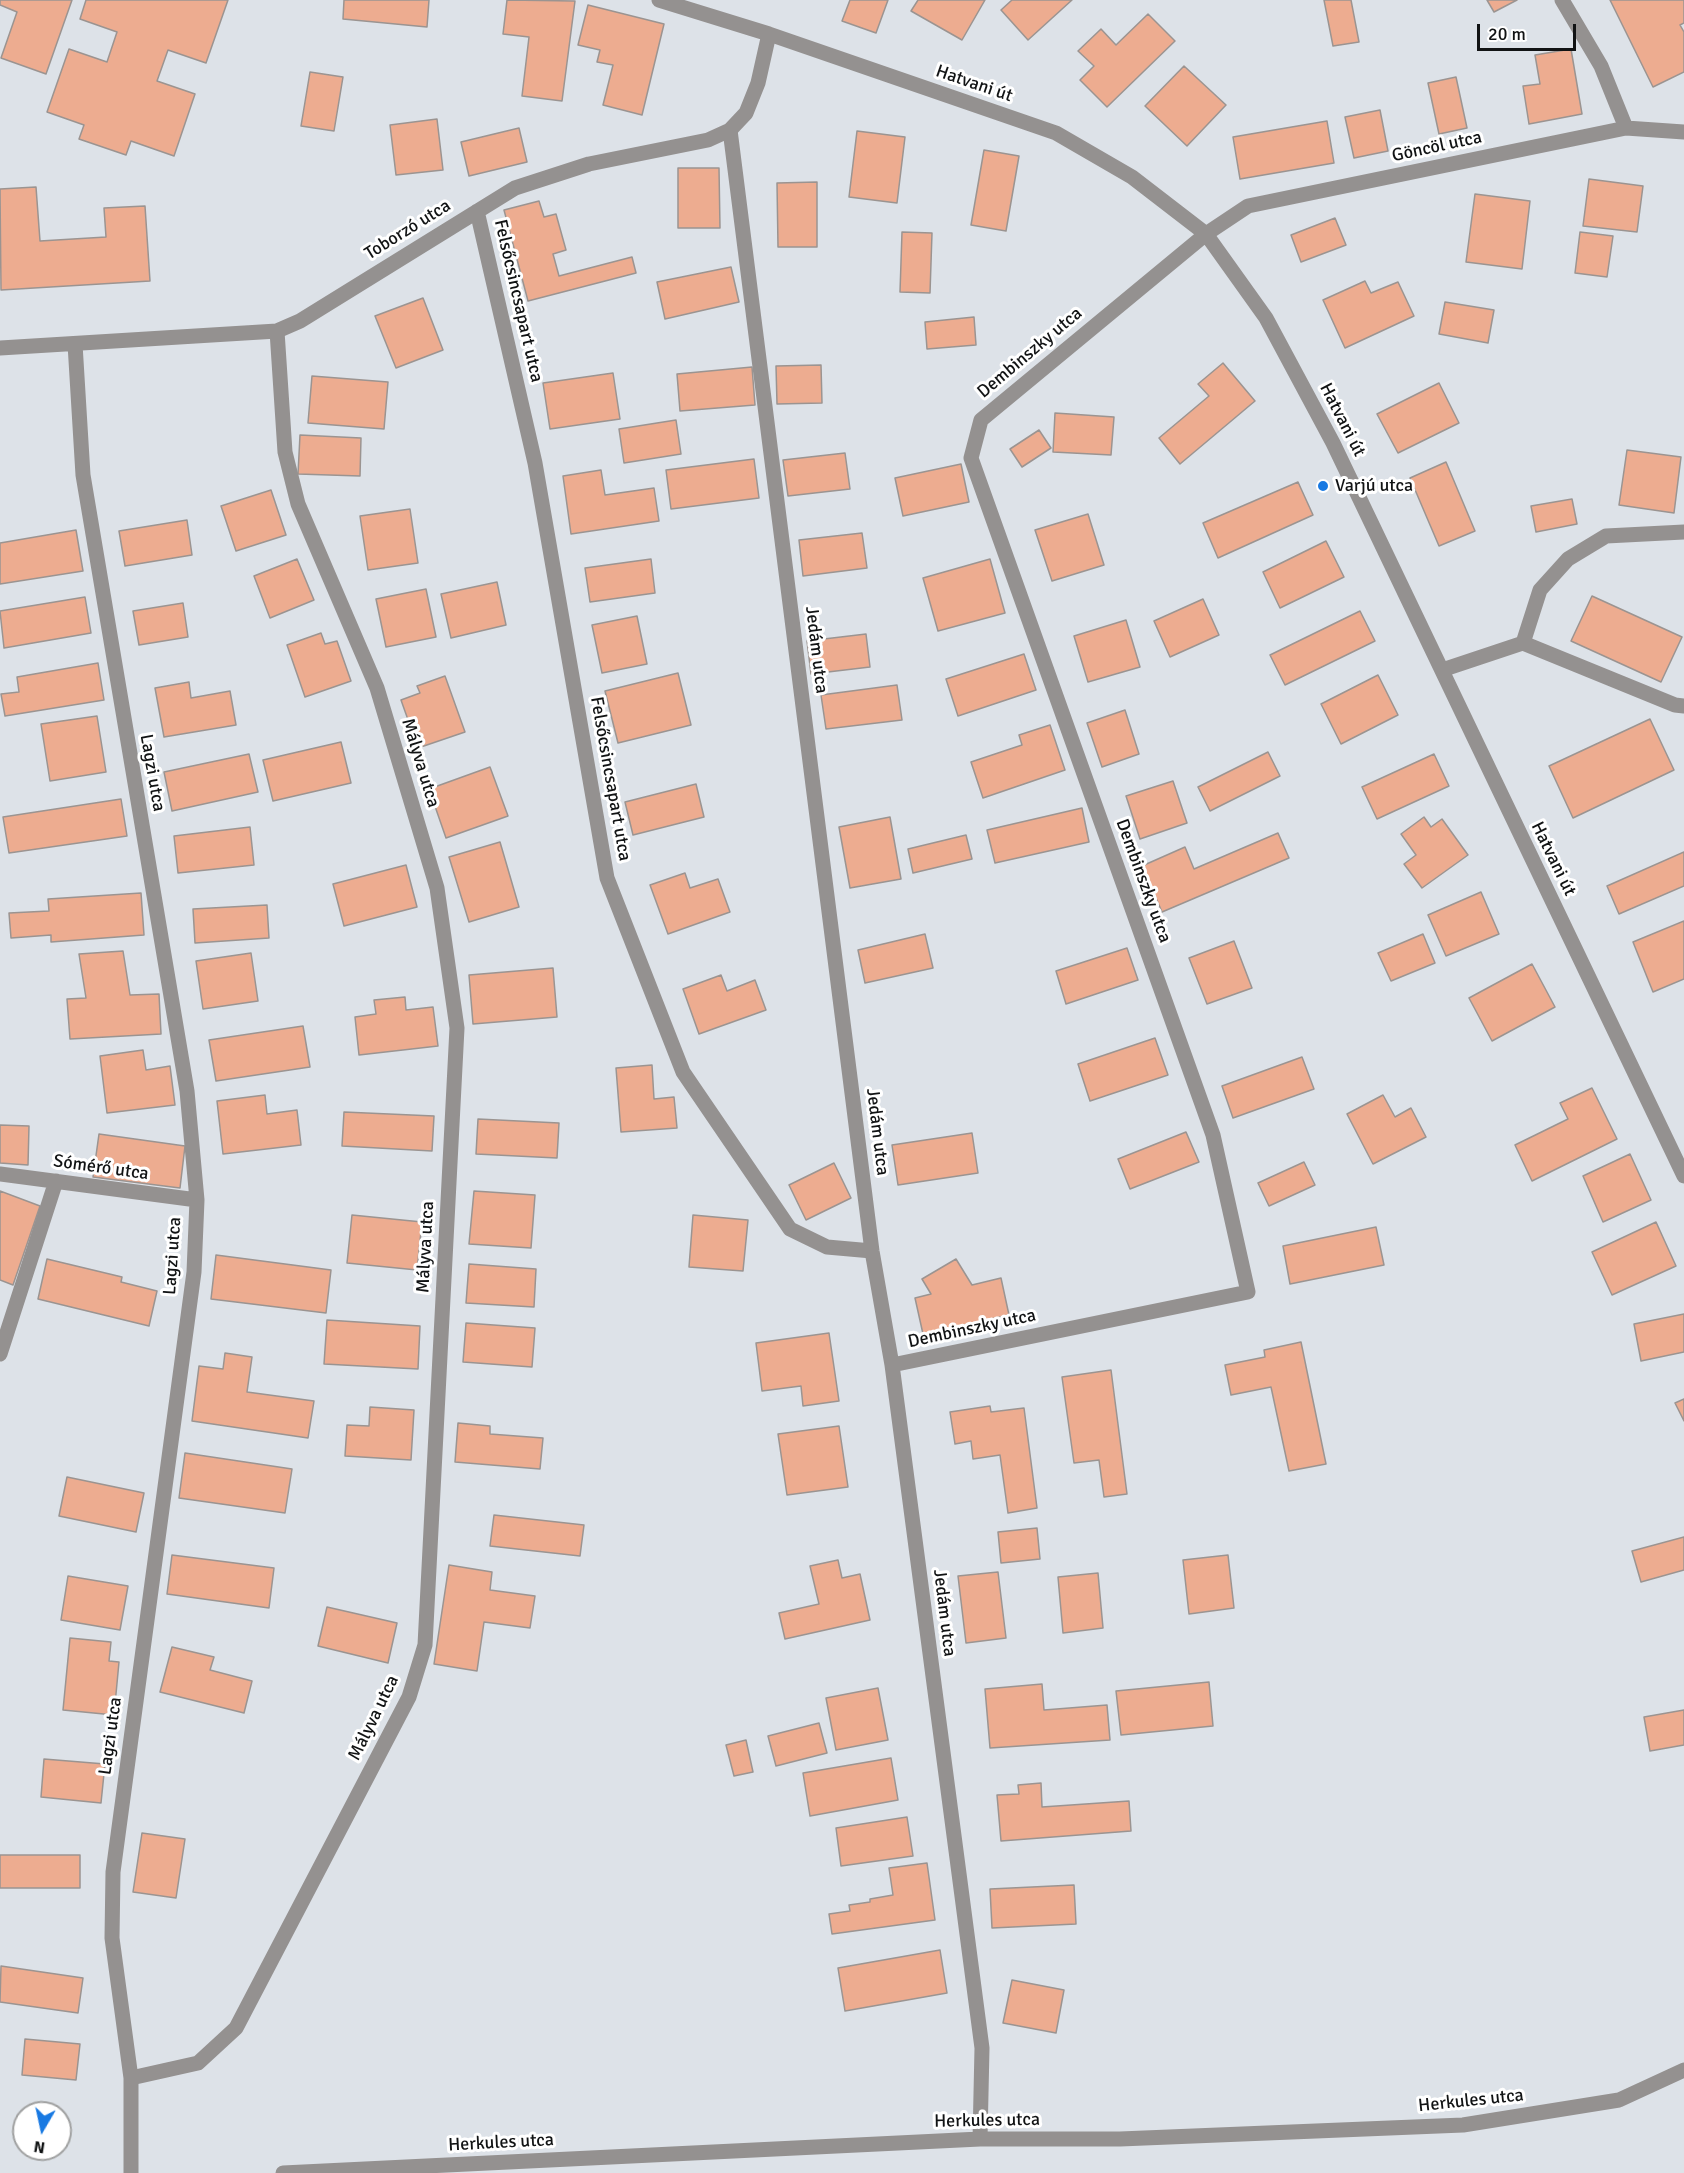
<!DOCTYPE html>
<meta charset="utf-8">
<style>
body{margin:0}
#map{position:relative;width:1684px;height:2173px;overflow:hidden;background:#dde2e8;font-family:Signika,sans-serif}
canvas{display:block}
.north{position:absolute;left:12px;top:2101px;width:60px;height:60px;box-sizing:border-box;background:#fff;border:2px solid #a0a1a1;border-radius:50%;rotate:189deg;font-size:16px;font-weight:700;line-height:24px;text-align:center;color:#111314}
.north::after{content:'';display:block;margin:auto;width:21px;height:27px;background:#1879e2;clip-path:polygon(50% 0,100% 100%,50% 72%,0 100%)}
.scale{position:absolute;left:1477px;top:24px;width:99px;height:27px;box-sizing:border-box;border:3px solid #111314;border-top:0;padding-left:8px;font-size:18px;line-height:21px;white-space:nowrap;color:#111314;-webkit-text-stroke:4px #fff;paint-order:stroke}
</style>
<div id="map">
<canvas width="1684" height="2173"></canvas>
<div class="north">N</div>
<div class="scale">20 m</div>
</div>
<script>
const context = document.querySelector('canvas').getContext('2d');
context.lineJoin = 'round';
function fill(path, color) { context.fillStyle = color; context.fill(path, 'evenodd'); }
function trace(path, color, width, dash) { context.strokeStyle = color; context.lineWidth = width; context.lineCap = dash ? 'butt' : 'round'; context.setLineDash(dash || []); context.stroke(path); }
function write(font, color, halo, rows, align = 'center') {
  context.font = font + ' Signika,sans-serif'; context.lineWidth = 6; context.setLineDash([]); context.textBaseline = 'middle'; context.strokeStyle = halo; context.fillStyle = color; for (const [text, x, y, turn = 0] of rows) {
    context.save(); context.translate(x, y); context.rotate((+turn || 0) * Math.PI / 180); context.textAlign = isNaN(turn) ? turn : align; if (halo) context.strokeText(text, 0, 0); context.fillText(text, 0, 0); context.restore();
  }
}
const building = new Path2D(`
 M0,0H72L46,74L1,58L17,12L0,5Z
 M86,0H228L206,63L168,50L157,81L195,94L174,156L131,141L126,155L79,139L84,125L47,112L69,49L107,62L117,32L80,19Z
 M344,0H429L427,27L343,19Z
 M507,0L575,1L562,101L522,96L529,37L503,34Z
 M850,0H888L876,33L842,21Z
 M918,0H985L962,40L911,11Z
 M1012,0H1072L1028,40L1001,10Z
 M1324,0H1351L1359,42L1333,46Z
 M1487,0H1517L1494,12Z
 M1610,0H1684V23L1680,25L1684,32V72L1653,87Z
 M588,5L664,24L642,115L603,105L613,65L597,62L600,50L578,45Z
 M1148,14L1175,41L1107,107L1080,80L1094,66L1078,51L1101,29L1116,45Z
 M1571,49L1582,114L1529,124L1523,86L1540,84L1535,55Z
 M1184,66L1226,105L1187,146L1145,106Z
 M310,72L343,77L334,131L301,126Z
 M1456,77L1467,128L1439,134L1428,83Z
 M1380,110L1388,151L1354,158L1345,117Z
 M437,119L443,170L396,175L390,125Z
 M1327,121L1334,163L1240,179L1233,137Z
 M519,128L527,162L469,176L461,142Z
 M857,131L905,137L897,203L849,197Z
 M984,150L1019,156L1006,231L971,225Z
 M678,168H719L720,228H678Z
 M1589,179L1643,186L1637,232L1583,226Z
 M817,182V247H778L777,183Z
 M36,187L40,241L106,237L104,208L145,206L150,281L1,290L0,189Z
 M1475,194L1530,201L1522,269L1466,262Z
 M539,201L544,217L556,214L566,250L553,254L559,276L632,257L636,273L528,301L504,210Z
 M1335,218L1346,245L1301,262L1291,235Z
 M902,232L932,233L930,293L900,292Z
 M1580,232L1613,236L1607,277L1575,273Z
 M731,267L739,302L665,319L657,282Z
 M1365,281L1371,293L1398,282L1414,316L1345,348L1323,300Z
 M423,298L443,350L396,368L375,316Z
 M1445,302L1494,310L1488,343L1439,334Z
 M974,317L976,345L927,349L925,322Z
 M1223,363L1255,401L1180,464L1159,438L1209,396L1198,384Z
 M821,365L822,403L777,404L776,366Z
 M752,367L755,405L680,411L677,374Z
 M613,373L620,419L550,429L543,383Z
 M312,376L388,382L384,429L308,423Z
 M1439,383L1459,423L1398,453L1377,414Z
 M1055,413L1114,417L1111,455L1053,452Z
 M676,420L681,454L624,463L619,429Z
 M1039,430L1051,448L1022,467L1010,449Z
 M300,435L361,438L360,476L298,474Z
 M1627,450L1681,457L1674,513L1619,505Z
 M845,453L850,489L788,496L783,460Z
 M754,459L759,498L671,509L666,470Z
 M1446,462L1475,531L1439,546L1410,478Z
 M961,464L969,502L903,516L895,478Z
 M601,470L605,495L654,488L659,521L571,534L563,476Z
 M1298,482L1313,515L1218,558L1203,523Z
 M271,490L286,535L236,551L221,506Z
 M1572,499L1577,524L1536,532L1531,506Z
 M410,509L418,563L368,570L360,516Z
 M1088,514L1104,565L1052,581L1035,530Z
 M187,520L192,555L125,566L119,531Z
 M76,530L83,571L0,584V543Z
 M862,533L867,568L803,576L799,540Z
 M1326,541L1344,577L1280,608L1263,572Z
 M297,559L314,600L270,618L254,576Z
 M651,559L655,593L590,602L585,568Z
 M990,559L1005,613L938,631L923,578Z
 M497,582L506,625L451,638L441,594Z
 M426,589L436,637L386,647L376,599Z
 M1592,596L1682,637L1661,682L1571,641Z
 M85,597L91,633L4,648L0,611Z
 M1203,599L1219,635L1170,657L1154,621Z
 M183,603L188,637L139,645L133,611Z
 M1360,611L1375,641L1285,685L1270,655Z
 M637,616L647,664L602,673L592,625Z
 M1126,620L1140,667L1088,682L1074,636Z
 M321,633L325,644L337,641L351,681L305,697L287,645Z
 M866,634L870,667L811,674L807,641Z
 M1024,654L1036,690L958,716L946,679Z
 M98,663L104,700L5,716L1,694L19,692L17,677Z
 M678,673L691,725L618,743L605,691Z
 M1378,675L1398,715L1341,744L1321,704Z
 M445,676L465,732L418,748L401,700L420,693L417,686Z
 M189,682L191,698L230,691L236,725L164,737L155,688Z
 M897,685L902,720L826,729L821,695Z
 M1125,710L1139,754L1102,767L1087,723Z
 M97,716L106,772L50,781L41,724Z
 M1650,719L1674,770L1573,818L1549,766Z
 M1050,725L1065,770L983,798L971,762L1022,745L1019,735Z
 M341,742L351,783L273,801L263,760Z
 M1268,752L1280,776L1210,811L1198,787Z
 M249,754L258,792L172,811L164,772Z
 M1434,754L1449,786L1377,819L1362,787Z
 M490,767L508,816L446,838L429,789Z
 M1173,781L1187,823L1140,839L1126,796Z
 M696,784L704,817L633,835L625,802Z
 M121,799L127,836L9,853L3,817Z
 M1082,808L1089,842L995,863L987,830Z
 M890,817L901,879L850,888L839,827Z
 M1424,817L1431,827L1442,819L1468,855L1422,888L1404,864L1416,855L1401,834Z
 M250,827L254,865L178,873L174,836Z
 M1278,833L1289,858L1162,912L1142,866L1185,847L1194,869Z
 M966,835L972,859L913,873L908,849Z
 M500,842L519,907L469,922L449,857Z
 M1684,852V886L1619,914L1607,886Z
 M406,865L417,907L344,926L333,884Z
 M685,873L690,888L718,879L730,912L668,934L650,885Z
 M1481,892L1499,934L1446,956L1428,915Z
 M141,893L144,935L51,942V935L11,938L9,913L49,911L48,899Z
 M267,905L269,938L195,943L193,909Z
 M1684,921V979L1653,992L1633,942Z
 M925,934L933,968L865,983L858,950Z
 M1423,934L1435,963L1391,981L1378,953Z
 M1234,941L1252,988L1207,1004L1189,958Z
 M1127,948L1138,980L1066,1004L1056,971Z
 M123,951L130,995L159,994L161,1034L70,1039L67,999L86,998L79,954Z
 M251,953L258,1001L203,1009L196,961Z
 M1532,964L1555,1007L1492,1041L1469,998Z
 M553,968L557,1017L473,1024L469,975Z
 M721,975L727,991L755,980L766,1010L699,1034L683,989Z
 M405,997L406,1010L433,1007L438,1046L359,1055L355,1017L376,1014L374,1000Z
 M303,1026L310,1067L216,1081L209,1040Z
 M1155,1038L1168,1075L1090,1101L1078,1064Z
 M143,1050L146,1070L170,1066L175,1105L107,1113L100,1056Z
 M1302,1057L1314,1089L1233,1118L1222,1086Z
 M652,1065L654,1099L674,1097L677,1128L621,1132L616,1068Z
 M1592,1088L1617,1139L1532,1181L1515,1145L1568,1119L1560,1103Z
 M265,1095L267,1114L297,1110L301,1145L223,1154L217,1101Z
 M1383,1095L1395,1117L1411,1108L1426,1137L1373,1164L1347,1114Z
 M344,1112L434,1116L432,1151L342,1146Z
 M478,1119L559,1123L557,1158L476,1154Z
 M0,1125L29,1126L28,1165L0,1163Z
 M1186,1132L1199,1162L1130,1189L1118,1159Z
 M972,1133L978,1173L898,1185L892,1145Z
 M99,1134L185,1146L180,1188L93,1177Z
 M1630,1154L1651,1200L1603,1222L1583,1176Z
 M1304,1162L1315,1185L1269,1206L1258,1183Z
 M834,1163L851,1198L806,1220L789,1185Z
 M0,1191L40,1206L13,1285L0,1280Z
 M474,1191L535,1195L531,1248L469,1244Z
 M352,1215L422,1222L417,1270L347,1263Z
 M693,1215L748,1220L743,1271L689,1267Z
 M1656,1222L1676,1266L1612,1295L1592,1252Z
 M1376,1227L1384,1265L1290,1284L1283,1246Z
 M216,1255L331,1270L326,1313L211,1299Z
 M47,1259L122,1277L121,1282L157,1291L149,1326L38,1299Z
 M956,1259L972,1285L1001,1278L1009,1315L923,1334L915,1298L931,1294L922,1279Z
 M469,1264L536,1269L534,1307L466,1303Z
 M1684,1314V1352L1641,1361L1634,1324Z
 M327,1320L420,1326L418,1369L324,1364Z
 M466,1323L535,1328L532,1367L463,1362Z
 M829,1333L839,1401L803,1406L801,1386L762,1391L756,1343Z
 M1301,1342L1326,1464L1289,1471L1271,1387L1231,1395L1225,1365L1265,1357L1264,1350Z
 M225,1353L252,1357L247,1392L314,1401L308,1438L192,1421L199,1366L223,1369Z
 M1111,1370L1127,1494L1104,1497L1099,1460L1074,1463L1062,1377Z
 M1684,1399V1421L1675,1403Z
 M990,1406L991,1412L1024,1408L1037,1508L1008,1513L1000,1455L973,1459L971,1441L955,1444L950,1412Z
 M370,1407L414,1410L411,1460L345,1456L347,1425L369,1426Z
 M458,1423L490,1426V1434L543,1438L540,1469L455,1462Z
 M839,1426L848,1487L787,1495L778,1434Z
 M185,1453L292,1469L285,1513L179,1498Z
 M67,1477L144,1493L136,1532L59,1516Z
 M494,1515L584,1525L580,1556L490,1546Z
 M1037,1528L1040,1559L1001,1563L998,1532Z
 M1684,1537V1570L1641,1582L1632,1551Z
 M172,1555L274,1568L269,1608L167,1594Z
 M1228,1555L1234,1608L1189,1614L1183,1560Z
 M838,1560L842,1578L860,1574L870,1620L785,1639L779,1613L819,1604L810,1566Z
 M449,1565L492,1572L490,1590L535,1596L530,1628L484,1622L477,1671L434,1664Z
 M998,1572L1006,1638L966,1643L958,1576Z
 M1098,1573L1103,1628L1063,1633L1058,1577Z
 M68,1576L128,1586L120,1630L61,1620Z
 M327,1607L397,1623L388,1663L318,1646Z
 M70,1638L111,1642L109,1661L119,1662L114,1715L63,1710Z
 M172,1647L214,1657L210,1670L252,1681L244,1713L160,1692Z
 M1209,1682L1213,1726L1121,1735L1116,1691Z
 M1042,1684L1044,1710L1107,1705L1110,1740L990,1748L985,1689Z
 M878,1688L888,1740L836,1750L826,1698Z
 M1684,1710V1745L1650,1751L1644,1717Z
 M819,1723L827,1753L776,1766L768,1736Z
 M746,1740L753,1772L734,1776L726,1745Z
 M891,1758L898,1800L810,1816L803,1773Z
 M44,1759L105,1764L101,1803L41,1797Z
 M1041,1783L1042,1807L1129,1801L1131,1831L1001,1841L997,1795L1019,1794L1018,1785Z
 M907,1817L913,1856L841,1866L836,1828Z
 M142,1833L185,1839L176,1898L133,1892Z
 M0,1855H80V1888H0Z
 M927,1863L935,1920L832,1934L829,1914L850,1911L849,1905L870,1902V1899L893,1895L889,1868Z
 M1074,1885L1076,1924L992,1928L990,1889Z
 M940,1950L947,1993L845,2011L838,1968Z
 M1,1966L83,1978L78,2013L0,2002Z
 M1012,1980L1064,1990L1056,2033L1003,2023Z
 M25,2039L80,2044L76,2080L22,2075Z`);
const minor = new Path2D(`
 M659,0L769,34L1056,133L1132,177L1206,234L1266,318L1333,443L1684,1176
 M1562,0L1601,66L1626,128
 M730,130L872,1251L892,1365L982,2048L980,2139
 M477,211L535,463L607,878L683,1072L790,1229L827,1247L872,1251
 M75,344L83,475L187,1091L197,1200L194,1272L113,1872L112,1938L131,2078V2173
 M0,348L277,331L300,321L515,188L589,164L708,140L730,130L746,113L758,83L769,34
 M1523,643L1540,590L1568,559L1606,536L1684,532
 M1442,670L1523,643L1675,705L1684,706
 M0,1174L197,1200
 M0,1354L56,1181
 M892,1365L1248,1292L1213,1135L971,458L981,420L1206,234L1248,206L1626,128L1684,132
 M131,2078L198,2063L236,2028L409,1697L425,1645L457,1028L437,888L377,688L298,504L285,452L277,331
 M283,2173L980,2139H1120L1463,2125L1619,2100L1684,2070`);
const markers = [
 [1323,486,6,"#1879e2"]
];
const streetNames = [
 ["Hatvani út",974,84,19],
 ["Göncöl utca",1437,147,-12],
 ["Toborzó utca",408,230,-32],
 ["Felsőcsincsapart utca",518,301,77],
 ["Dembinszky utca",1030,353,-40],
 ["Hatvani út",1342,420,63],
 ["Jedám utca",816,650,83],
 ["Mályva utca",420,763,73],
 ["Lagzi utca",152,773,80],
 ["Felsőcsincsapart utca",610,779,80],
 ["Hatvani út",1553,859,64],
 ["Dembinszky utca",1143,881,70],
 ["Jedám utca",877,1132,83],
 ["Sómérő utca",101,1168,8],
 ["Mályva utca",426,1247,-87],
 ["Lagzi utca",173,1256,-86],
 ["Dembinszky utca",972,1329,-12],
 ["Jedám utca",944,1613,83],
 ["Mályva utca",374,1718,-64],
 ["Lagzi utca",111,1736,-82],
 ["Herkules utca",1471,2101,-6],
 ["Herkules utca",987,2121,-1],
 ["Herkules utca",501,2143,-3]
];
const poiNames = [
 ["Varjú utca",1335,486]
];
fill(building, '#edac90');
trace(building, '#9b9491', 1.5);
trace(minor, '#949190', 15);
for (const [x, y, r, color] of markers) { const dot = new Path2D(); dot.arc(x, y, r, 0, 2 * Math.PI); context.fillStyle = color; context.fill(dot); trace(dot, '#fff', 2); }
write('18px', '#111314', '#fff', streetNames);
write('18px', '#111314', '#fff', poiNames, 'left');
</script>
